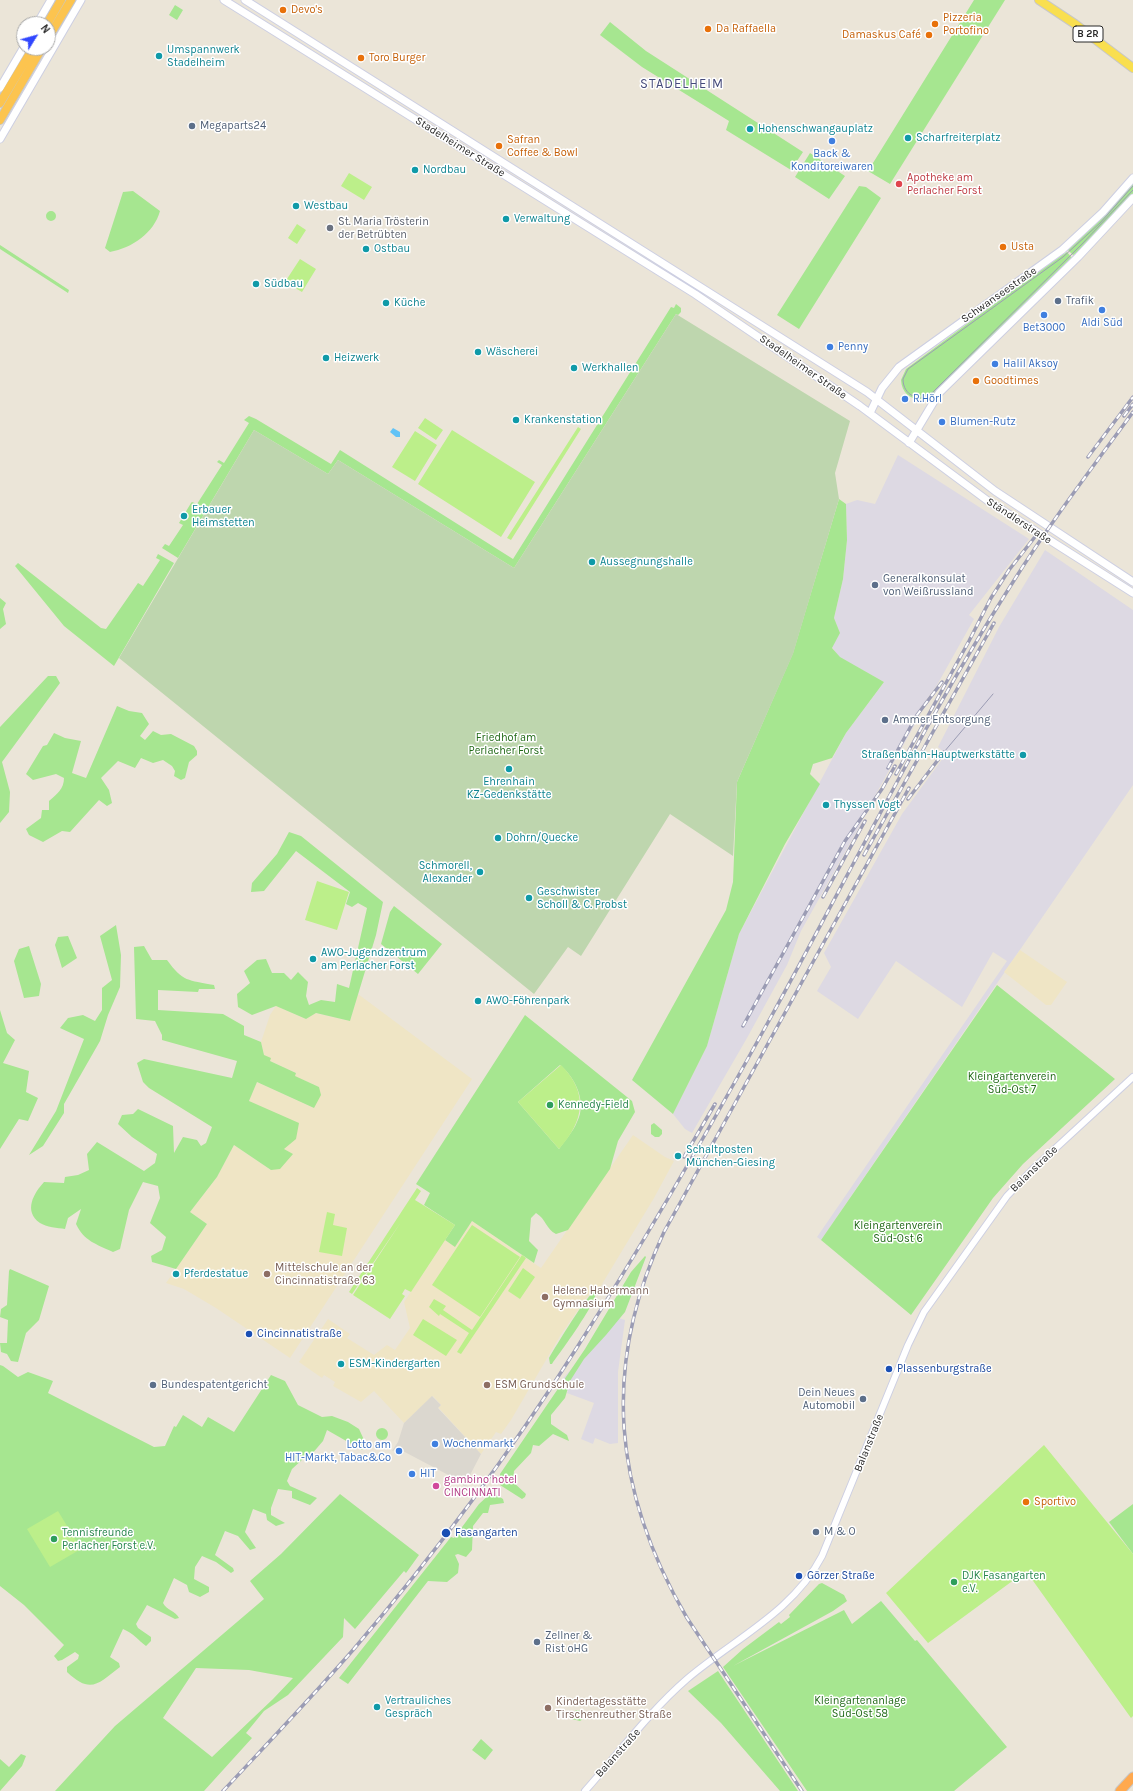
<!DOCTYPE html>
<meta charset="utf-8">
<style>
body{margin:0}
#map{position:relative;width:1133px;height:1791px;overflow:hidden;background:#ebe5d8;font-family:Karla,sans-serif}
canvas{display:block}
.north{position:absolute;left:16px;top:16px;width:40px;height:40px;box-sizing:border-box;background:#fff;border:1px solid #a9a9a9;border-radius:50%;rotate:53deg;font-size:11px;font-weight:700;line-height:16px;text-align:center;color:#282828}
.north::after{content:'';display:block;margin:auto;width:14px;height:18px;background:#3147ff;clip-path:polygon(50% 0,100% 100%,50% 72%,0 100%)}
</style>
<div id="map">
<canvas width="1133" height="1791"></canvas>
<div class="north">N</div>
</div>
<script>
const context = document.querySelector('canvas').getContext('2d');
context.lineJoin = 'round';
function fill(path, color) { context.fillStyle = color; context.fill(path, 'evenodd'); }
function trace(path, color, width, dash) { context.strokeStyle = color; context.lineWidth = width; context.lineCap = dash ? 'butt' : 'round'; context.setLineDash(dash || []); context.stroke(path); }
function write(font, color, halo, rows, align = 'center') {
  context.font = font + ' Karla,sans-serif'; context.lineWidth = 3; context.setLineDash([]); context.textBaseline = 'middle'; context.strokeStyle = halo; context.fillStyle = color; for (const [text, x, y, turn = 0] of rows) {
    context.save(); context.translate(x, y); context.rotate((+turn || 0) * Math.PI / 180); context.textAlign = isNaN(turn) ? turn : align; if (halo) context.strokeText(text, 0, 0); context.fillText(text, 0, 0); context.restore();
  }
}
const industrial = new Path2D(`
 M898,455L1029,539L969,615L974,619L937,685L916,714L919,717L872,801L861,818L863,820L801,931L787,965L747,1038L692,1133L685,1129L673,1114L707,1046L739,934L846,733L884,682L839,657L832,647L840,633L834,618L843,579L847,540L846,504L857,500L875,504Z
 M1045,550L1133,610V785L821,1240L817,1237L1007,961L993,952L962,1007L896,961L858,1019L817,991L831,967L824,953L902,814L946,754L938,747L999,627Z
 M618,1318L625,1320L618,1372V1443L610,1444L595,1438L593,1444L581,1439L594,1403L567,1393L568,1391L556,1386Z`);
const education = new Path2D(`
 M1020,950L1067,982L1051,1005H1046L1004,972Z
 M358,994L472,1079L290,1358L216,1308L184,1289L166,1283L207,1224L190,1212L217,1177L234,1145L271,1170L292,1154L284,1149L249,1100L257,1082L314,1108L319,1087L294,1076L296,1073L270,1061L264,1055L261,1042L270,1015L276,1006L306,1019L315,1013L350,1021Z
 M633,1135L665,1157L674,1161L654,1198L599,1289L594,1287L560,1336L511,1420L501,1434L496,1432L481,1454L438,1407L441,1405L433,1396L404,1423L374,1391L361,1402L333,1386L335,1382L324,1375L322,1378L299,1362L328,1319L350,1334L347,1338L374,1355L387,1345L395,1350L410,1328L404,1302L445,1240L455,1246L472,1221L541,1268Z`);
const green = new Path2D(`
 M974,0H1005L890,184L868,171Z
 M175,5L183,10L177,20L169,15Z
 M610,22L646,51L803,152L791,170L726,130L729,121L642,67L600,35Z
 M810,153L845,176L829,199L795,177Z
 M1133,183V194L1076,254L1073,255L1067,249L1105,214Z
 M859,186L866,187L881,198L799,329L777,315Z
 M133,191L160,211C154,233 132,248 110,252L105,248L123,192Z
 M46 216a5 5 0 1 1 10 0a5 5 0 1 1-10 0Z
 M0,245L69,290L68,293L0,249Z
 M1067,252L1072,258L933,395C919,404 902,398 901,380L906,369L1063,253L1064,254Z
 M676,304L681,308V312L678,315L676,314L514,568L338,460L328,474L254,430L178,558L162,548L165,544L169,546L183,525L179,523L191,503L192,502L197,504L222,465L217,462L219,460L224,463L249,423L244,420L249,416L256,419L331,464L340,450L513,559L671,307L674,308Z
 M839,499L846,504L847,540L843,579L834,618L840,633L832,648L840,657L884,682L846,733L832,758L813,764L810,774L820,784L785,844L739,934L707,1046L673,1114L632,1080L726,910L733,882L737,782L793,653Z
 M158,554L174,563L114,666L64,626L15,566L18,563L101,628L106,629L138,583L143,586L160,560L156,558Z
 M0,598L6,603L3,609L6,624L0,629Z
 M48,676H56L60,683L2,762L10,792L9,812L0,823V727Z
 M117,706L129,711L142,713L149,724L140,736L145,740L153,731L161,735L171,734L194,746L197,751V755L189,762L185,778L181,780L174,776L175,771L172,766L163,760L153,763L141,758L135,768L118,761L101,778L109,790L112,803L107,806L99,800L70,832L62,831L43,842L29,835L26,829L41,818L42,810H49V801C57,794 64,789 64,778L56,774L33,780L26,774L43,746L47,745L54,733L65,738L81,741L72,773L86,778Z
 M289,832L301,836L383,902L376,935L350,1021L316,1013L306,1019L276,1006L252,1015L238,1007L237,994L250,983L244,971L257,960L266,959L272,973H284L291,980L298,972L308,982L306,996L309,1005L321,1000L335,1002L337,984L349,988L367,908L358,903L352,907L346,904L350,892L296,851L264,891L251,892L252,883L277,854Z
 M394,906L442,944L418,974L381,944L390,912Z
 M116,925L121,955L120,987L108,1015L100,1041L64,1104V1113L43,1146L29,1155L56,1111L84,1039L60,1028L68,1018L83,1015L95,1021L102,1010V988L112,980L100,936Z
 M68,936L77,958L62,968L55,945L58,937Z
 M29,946L41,984L39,996L24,998L14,961L19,949Z
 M144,946L152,960H167C183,982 188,980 214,985L215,989H199L198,992L158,990V1010L223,1014L244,1026V1035L261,1042L264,1055L271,1058L270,1061L296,1073L295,1076L319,1087L321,1095L314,1108L257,1082L249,1101L299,1123L296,1139L284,1149L293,1154L280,1169L271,1170L234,1145L217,1177L190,1212L207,1224L176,1269L152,1262L151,1256L162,1250L166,1237L150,1223L160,1198L158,1186L143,1182L129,1210L120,1249L113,1252C96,1244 84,1241 76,1224L81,1209L68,1218L65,1229C58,1228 46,1227 40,1223C23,1211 34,1193 44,1182L64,1183L65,1177L78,1175L89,1170L87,1154L97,1142L144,1171L155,1163L157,1154L132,1137L118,1124L122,1115L133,1114L138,1109L173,1126L174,1153L183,1137L197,1140L201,1146L206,1143L212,1127L149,1088L143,1082L137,1063L144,1059L232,1078L237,1061L162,1040V1035L155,1021L136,1019L134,947Z
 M997,985L1115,1079L1023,1164L993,1198L911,1315L821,1240Z
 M0,1010L7,1033L15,1040L3,1063L29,1071L26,1092L38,1098L28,1121L19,1119L0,1149Z
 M525,1015L632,1101L635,1112L618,1141L610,1169L568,1230L556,1234C546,1229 546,1219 536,1213L531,1218L529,1241L538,1250L534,1263L472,1221L455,1247L445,1240L455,1225L424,1205L430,1193L416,1184ZM560,1065C576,1078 587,1103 577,1122C573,1132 565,1140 559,1149L518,1102Z
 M654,1123L662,1130V1134L659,1137H655L651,1134V1125Z
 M645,1256L646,1257L625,1312L606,1335L584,1359L570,1381L565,1398L551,1415V1424L567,1435L569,1441L553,1434L539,1446L533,1445L531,1453L514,1471L513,1482L526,1494L525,1497L522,1499L500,1485V1474L585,1349L631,1272Z
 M10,1269L49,1286L39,1320L26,1333L18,1362L11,1361L7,1354L1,1352L0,1343H7L8,1320L0,1317L1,1309L7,1305L9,1271Z
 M596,1290C600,1299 559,1354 552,1364H550L549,1358C556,1346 587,1294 596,1290Z
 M0,1365L3,1366L18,1377L28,1372L53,1381L48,1393L154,1447L165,1446L174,1426L176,1427L183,1415L202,1427L208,1417L234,1432L271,1375L285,1381L298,1405L322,1417L332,1416L348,1422L359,1429L365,1442L362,1450L327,1430L323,1441L311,1455L303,1459L292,1469L287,1481L290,1486L317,1498L310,1505L292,1498V1491L278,1489L271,1508V1515L285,1523L276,1526L267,1520L266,1514L253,1509L245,1532L256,1548L250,1550L238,1536L225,1531L215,1555L233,1568L234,1571L231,1573L216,1562L202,1556L195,1567L194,1579L209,1587V1592L200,1597L189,1592L187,1585L174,1578L163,1603C166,1610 176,1611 179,1618L175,1619L147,1605L136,1624L138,1628L151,1637V1641L146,1646C138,1640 133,1633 123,1629L110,1657L119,1663L120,1667C99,1683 91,1695 67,1672V1667L78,1659L79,1655L75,1652L62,1660L58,1661L54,1656L64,1645L24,1605L0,1586Z
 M376 1434a6 6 0 1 1 12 0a6 6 0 1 1-12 0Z
 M492,1492L503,1499L504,1503L490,1505L488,1513H483L473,1526L472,1550L466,1557L458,1554L455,1555L459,1564L458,1573L447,1582L428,1581L348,1684L339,1678L451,1537L454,1538L479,1504Z
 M340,1494L419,1555L406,1573L404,1571L355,1629L344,1618L343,1637L288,1695L264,1711L246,1733L252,1738L204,1791H55L115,1726L264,1599L250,1581L281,1554ZM196,1668L249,1670L293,1678L273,1699L212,1757L163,1718Z
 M1133,1504V1554L1109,1522Z
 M822,1583L844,1595L847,1601L833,1611L733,1666L844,1610L852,1624L881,1601L915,1641L917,1640L1007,1747L954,1791H807L723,1667L743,1649L779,1622L781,1624L790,1617L789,1615L819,1584Z
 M718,1671L798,1791H780L721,1723L688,1691Z
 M576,1710L585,1712V1716H583V1719L580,1721L572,1719V1716Z
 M481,1739L493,1750L485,1760L472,1750Z
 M21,1754L26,1756L22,1766L0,1791V1759L9,1767Z`);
const cemetery = new Path2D(`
 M676,314L850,421L835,473L839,499L793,654L737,782L733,856L670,814L581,956L568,947L534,994L119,658L254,430L328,474L338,460L514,568Z`);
const pitch = new Path2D(`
 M349,173L372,187L364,200L341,186Z
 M297,224L306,230L297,244L288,238Z
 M300,259L316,269L302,292L285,282Z
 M425,418L443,430L436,440L418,428Z
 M578,427L581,429L511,540L507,538Z
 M452,430L535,482L501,537L418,484Z
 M415,431L437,445L415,481L392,467Z
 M317,881L349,892L337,930L305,920Z
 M561,1065C589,1093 584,1121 559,1149L518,1102Z
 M417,1188L421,1191L415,1200L455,1225L411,1292L405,1289L402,1294L405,1296L390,1319L353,1295L401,1222L352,1294L349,1292Z
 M327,1212L335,1214L333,1225L347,1228L342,1256L319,1252Z
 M472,1225L520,1257L480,1317L432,1285Z
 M522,1255L526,1258L461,1354L457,1352L469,1333L440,1314L439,1316L429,1307L434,1299L446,1306L443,1310L472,1330Z
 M523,1268L535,1277L520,1299L508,1291Z
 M423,1319L457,1340L446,1356L413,1335Z
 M1044,1445L1133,1554V1716L1131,1718L1026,1571L928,1643L886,1593Z
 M58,1511L81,1549L50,1567L27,1529Z`);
const plaza = new Path2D(`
 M432,1396L441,1405L438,1408L481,1454L468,1479L466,1488L456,1479L399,1449L392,1451L398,1442L404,1423Z`);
const water = new Path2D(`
 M393,428L400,432V437H396L390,432Z`);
const tertiary = new Path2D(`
 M585,1791C618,1754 650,1711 687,1679C734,1639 793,1612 822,1556L908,1345L924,1312L1007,1196L1033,1169L1133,1077`);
const secondary = new Path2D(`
 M224,0L695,294L860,406L988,501L1133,593
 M245,0L867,392L995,491L1133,582
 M37,24L51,0
 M0,88L24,47
 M0,139L81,0
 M870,413L882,388L899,367L1062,250L1103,212L1133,178
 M909,443L939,393L1078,257L1133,198`);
const primary = new Path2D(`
 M1039,0L1075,24L1133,68`);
const trunk = new Path2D(`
 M47,24L61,0
 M48,38L71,0
 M0,103L33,48
 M0,120L42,48`);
const motorway = new Path2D(`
 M1120,1791L1133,1777`);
const tram = new Path2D(`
 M1133,186L1100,223L1063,257L908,369L903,379C903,396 920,403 933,392L1082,244L1133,190
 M944,752L993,694`);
const rail = new Path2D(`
 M1124,416L1133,404
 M1088,457L1133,397
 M888,768L917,715L942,682
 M896,774L969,641L991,598L1009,570L1038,533
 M908,799L944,752
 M864,855L994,623
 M823,897L865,821
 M743,1026L845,841L882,789L895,766
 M684,1157L715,1104
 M223,1791C267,1744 311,1698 353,1650C434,1555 509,1455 576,1349C643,1244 706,1135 766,1026C848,878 922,725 1013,582C1050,523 1092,468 1133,412
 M802,1791L687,1618C613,1491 601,1367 664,1232L909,788`);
const markers = [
 [283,10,4,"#e8710a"],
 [935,24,4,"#e8710a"],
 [708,29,4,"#e8710a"],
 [929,35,4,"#e8710a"],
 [159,56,4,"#0f9aa8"],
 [361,58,4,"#e8710a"],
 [192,126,4,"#5c6f8a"],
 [750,129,4,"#0f9aa8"],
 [908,138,4,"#0f9aa8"],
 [832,141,4,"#3f7fe0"],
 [499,146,4,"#e8710a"],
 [415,170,4,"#0f9aa8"],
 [899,184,4,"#e0444e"],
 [296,206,4,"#0f9aa8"],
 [506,219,4,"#0f9aa8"],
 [330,228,4,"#6b7280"],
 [1003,247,4,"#e8710a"],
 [366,249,4,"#0f9aa8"],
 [256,284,4,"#0f9aa8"],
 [1058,301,4,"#5c6f8a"],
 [386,303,4,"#0f9aa8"],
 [1102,310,4,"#3f7fe0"],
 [1044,315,4,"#3f7fe0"],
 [830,347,4,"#3f7fe0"],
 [478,352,4,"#0f9aa8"],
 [326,358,4,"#0f9aa8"],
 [995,364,4,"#3f7fe0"],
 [574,368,4,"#0f9aa8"],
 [976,381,4,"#e8710a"],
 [905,399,4,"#3f7fe0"],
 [516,420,4,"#0f9aa8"],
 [942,422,4,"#3f7fe0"],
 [184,516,4,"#0f9aa8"],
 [592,562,4,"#0f9aa8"],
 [875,585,4,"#5c6f8a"],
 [885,720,4,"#5c6f8a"],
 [1023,755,4,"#0f9aa8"],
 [509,769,4,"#0f9aa8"],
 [826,805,4,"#0f9aa8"],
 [498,838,4,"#0f9aa8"],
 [480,872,4,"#0f9aa8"],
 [529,898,4,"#0f9aa8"],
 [313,959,4,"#0f9aa8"],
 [478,1001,4,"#0f9aa8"],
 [550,1105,4,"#2e9e5b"],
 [678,1156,4,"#0f9aa8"],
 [176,1274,4,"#0f9aa8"],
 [267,1274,4,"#8d6e63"],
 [545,1297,4,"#8d6e63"],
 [249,1334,4,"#1a4fb4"],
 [341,1364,4,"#0f9aa8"],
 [889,1369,4,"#1a4fb4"],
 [153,1385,4,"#5c6f8a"],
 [487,1385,4,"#8d6e63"],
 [863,1399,4,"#5c6f8a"],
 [435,1444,4,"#3f7fe0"],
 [399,1451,4,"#3f7fe0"],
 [412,1474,4,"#3f7fe0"],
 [436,1486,4,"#d1479c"],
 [1026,1502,4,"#e8710a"],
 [816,1532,4,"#5c6f8a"],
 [446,1533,5,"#1a4fb4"],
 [54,1539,4,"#2e9e5b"],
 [799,1576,4,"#1a4fb4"],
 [954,1582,4,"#2e9e5b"],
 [537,1642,4,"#5c6f8a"],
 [377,1707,4,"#0f9aa8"],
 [548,1708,4,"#8d6e63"]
];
const shields = [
 [1088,34,30]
];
const shieldNames = [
 ["B 2R",1088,34]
];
const foodNames = [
 ["Devo's",291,10],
 ["Pizzeria",943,18],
 ["Portofino",943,31],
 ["Da Raffaella",716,29],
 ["Damaskus Café",921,35,"right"],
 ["Toro Burger",369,58],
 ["Safran",507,140],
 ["Coffee & Bowl",507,153],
 ["Usta",1011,247],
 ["Goodtimes",984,381],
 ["Sportivo",1034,1502]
];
const cultureNames = [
 ["Umspannwerk",167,50],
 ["Stadelheim",167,63],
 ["Hohenschwangauplatz",758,129],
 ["Scharfreiterplatz",916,138],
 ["Nordbau",423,170],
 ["Westbau",304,206],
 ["Verwaltung",514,219],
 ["Ostbau",374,249],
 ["Südbau",264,284],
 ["Küche",394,303],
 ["Wäscherei",486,352],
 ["Heizwerk",334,358],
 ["Werkhallen",582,368],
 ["Krankenstation",524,420],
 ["Erbauer",192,510],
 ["Heimstetten",192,523],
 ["Aussegnungshalle",600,562],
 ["Straßenbahn-Hauptwerkstätte",1015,755,"right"],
 ["Ehrenhain",509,782,"center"],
 ["KZ-Gedenkstätte",509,795,"center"],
 ["Thyssen Vogt",834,805],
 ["Dohrn/Quecke",506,838],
 ["Schmorell,",472,866,"right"],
 ["Alexander",472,879,"right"],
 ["Geschwister",537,892],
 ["Scholl & C. Probst",537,905],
 ["AWO-Jugendzentrum",321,953],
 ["am Perlacher Forst",321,966],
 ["AWO-Föhrenpark",486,1001],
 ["Schaltposten",686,1150],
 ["München-Giesing",686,1163],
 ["Pferdestatue",184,1274],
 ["ESM-Kindergarten",349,1364],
 ["Vertrauliches",385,1701],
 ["Gespräch",385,1714]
];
const serviceNames = [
 ["Megaparts24",200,126],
 ["Trafik",1066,301],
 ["Generalkonsulat",883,579],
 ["von Weißrussland",883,592],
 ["Ammer Entsorgung",893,720],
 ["Bundespatentgericht",161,1385],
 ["Dein Neues",855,1393,"right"],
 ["Automobil",855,1406,"right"],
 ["M & O",824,1532],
 ["Zellner &",545,1636],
 ["Rist oHG",545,1649]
];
const streetNames = [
 ["Stadelheimer Straße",460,147,32],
 ["Schwanseestraße",999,295,-35],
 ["Stadelheimer Straße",803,367,35],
 ["Ständlerstraße",1019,521,33],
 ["Balanstraße",1034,1169,-44],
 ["Balanstraße",869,1443,-68],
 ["Balanstraße",618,1753,-48]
];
const shopNames = [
 ["Back &",832,154,"center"],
 ["Konditoreiwaren",832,167,"center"],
 ["Aldi Süd",1102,323,"center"],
 ["Bet3000",1044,328,"center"],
 ["Penny",838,347],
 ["Halil Aksoy",1003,364],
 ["R.Hörl",913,399],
 ["Blumen-Rutz",950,422],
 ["Wochenmarkt",443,1444],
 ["Lotto am",391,1445,"right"],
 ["HIT-Markt, Tabac&Co",391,1458,"right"],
 ["HIT",420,1474]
];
const healthNames = [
 ["Apotheke am",907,178],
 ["Perlacher Forst",907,191]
];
const worshipNames = [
 ["St. Maria Trösterin",338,222],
 ["der Betrübten",338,235]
];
const parkNames = [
 ["Friedhof am",506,738],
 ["Perlacher Forst",506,751],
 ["Kleingartenverein",1012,1077],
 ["Süd-Ost 7",1012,1090],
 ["Kleingartenverein",898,1226],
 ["Süd-Ost 6",898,1239],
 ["Kleingartenanlage",860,1701],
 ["Süd-Ost 58",860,1714]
];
const leisureNames = [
 ["Kennedy-Field",558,1105],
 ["Tennisfreunde",62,1533],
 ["Perlacher Forst e.V.",62,1546],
 ["DJK Fasangarten",962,1576],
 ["e.V.",962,1589]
];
const educationNames = [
 ["Mittelschule an der",275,1268],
 ["Cincinnatistraße 63",275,1281],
 ["Helene Habermann",553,1291],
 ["Gymnasium",553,1304],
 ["ESM Grundschule",495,1385],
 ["Kindertagesstätte",556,1702],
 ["Tirschenreuther Straße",556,1715]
];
const transitNames = [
 ["Cincinnatistraße",257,1334],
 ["Plassenburgstraße",897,1369],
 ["Fasangarten",455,1533],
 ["Görzer Straße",807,1576]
];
const hotelNames = [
 ["gambino hotel",444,1480],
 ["CINCINNATI",444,1493]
];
const quarterNames = [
 ["STADELHEIM",682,84]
];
fill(industrial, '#ddd9e3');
fill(education, '#efe5c5');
fill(green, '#a6e690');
fill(cemetery, '#bed6ae');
fill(pitch, '#bcef8a');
fill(plaza, '#dbd7cf');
fill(water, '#62c3f6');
trace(tertiary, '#cdcfe2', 8);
trace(secondary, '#cdcfe2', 9);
trace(primary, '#c7c7c7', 10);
trace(trunk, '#c7c7c7', 10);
trace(motorway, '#c7c7c7', 11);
trace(tertiary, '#fff', 6);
trace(secondary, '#fff', 7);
trace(primary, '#f9df4f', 8);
trace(trunk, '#fcc44f', 8);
trace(motorway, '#ffa94f', 9);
trace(tram, '#9b9cb4', 1);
trace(rail, '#9b9cb4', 3.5);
trace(rail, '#fff', 2, [6]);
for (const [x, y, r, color] of markers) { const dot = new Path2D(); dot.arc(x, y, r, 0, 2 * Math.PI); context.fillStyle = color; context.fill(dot); trace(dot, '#fff', 1.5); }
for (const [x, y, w] of shields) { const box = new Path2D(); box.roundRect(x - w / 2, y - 8, w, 16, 3); context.fillStyle = '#fff'; context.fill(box); trace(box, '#282828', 1); }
write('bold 10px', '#282828', null, shieldNames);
write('11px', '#c56008', '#fff', foodNames, 'left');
write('11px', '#0d838f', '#fff', cultureNames, 'left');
write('11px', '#4e5e75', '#fff', serviceNames, 'left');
write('11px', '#282828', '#fff', streetNames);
write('11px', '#366cbe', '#fff', shopNames, 'left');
write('11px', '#be3a42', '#fff', healthNames, 'left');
write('11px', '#5b616d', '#fff', worshipNames, 'left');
write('11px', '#1f6815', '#fff', parkNames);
write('11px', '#27864d', '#fff', leisureNames, 'left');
write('11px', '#785e54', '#fff', educationNames, 'left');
write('11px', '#164399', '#fff', transitNames, 'left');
write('11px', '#b23c85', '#fff', hotelNames, 'left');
context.letterSpacing = '1px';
write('13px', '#464b7b', '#fff', quarterNames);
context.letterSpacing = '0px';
</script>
